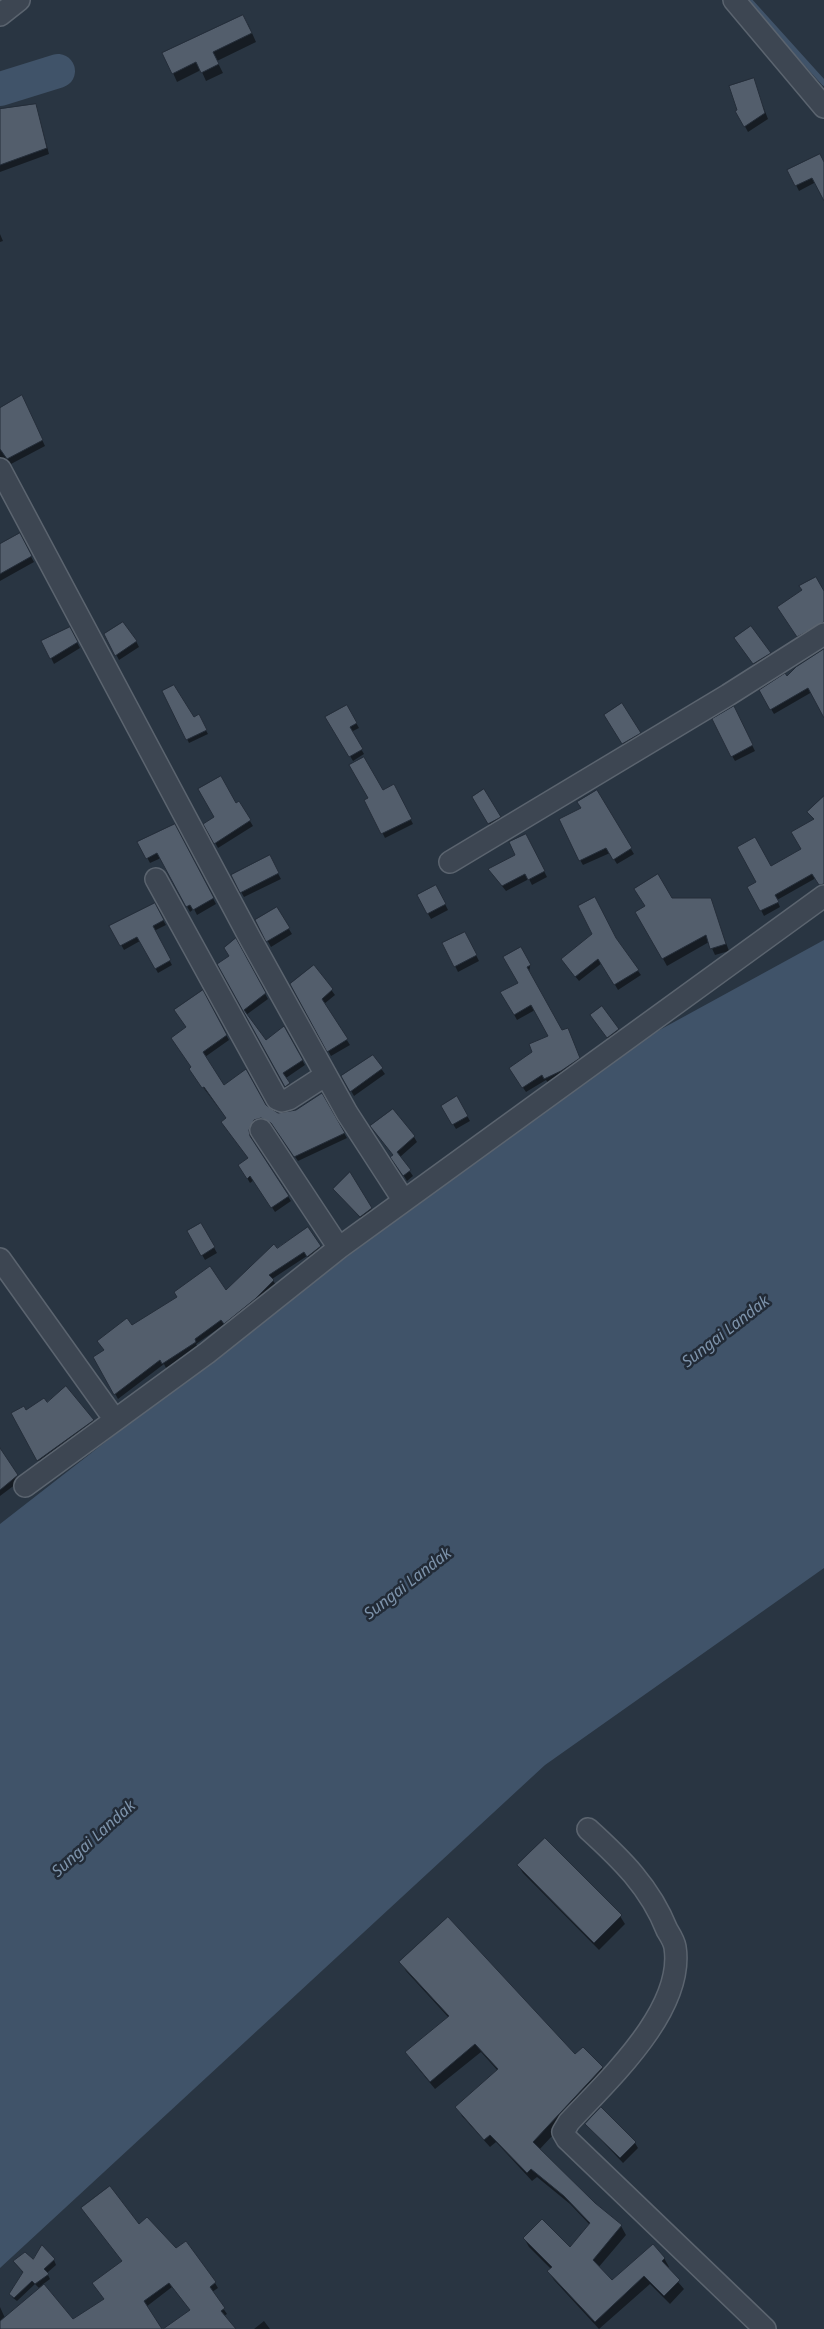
<!DOCTYPE html>
<style>
body{margin:0}
canvas{display:block;background:#293542}
</style>
<canvas width="824" height="2329"></canvas>
<script>
const context = document.querySelector('canvas').getContext('2d');
context.lineJoin = 'round';
function fill(path, color) { context.fillStyle = color; context.fill(path, 'evenodd'); }
function trace(path, color, width, dash) { context.strokeStyle = color; context.lineWidth = width; context.lineCap = dash ? 'butt' : 'round'; context.setLineDash(dash || []); context.stroke(path); }
function write(font, color, halo, rows, align = 'center') {
  context.font = font + ' "Noto Sans",sans-serif'; context.lineWidth = 5; context.setLineDash([]); context.textBaseline = 'middle'; context.strokeStyle = halo; context.fillStyle = color; for (const [text, x, y, turn = 0] of rows) {
    context.save(); context.translate(x, y); context.rotate((+turn || 0) * Math.PI / 180); context.textAlign = isNaN(turn) ? turn : align; if (halo) context.strokeText(text, 0, 0); context.fillText(text, 0, 0); context.restore();
  }
}
const water = new Path2D(`
 M824,940V1568L545,1765L0,2268V1524L257,1324L623,1050Z`);
const shadow = new Path2D(`
 M248,24L256,42L217,61L223,73L206,81L201,70L177,82L173,73Z
 M753,80L768,119L748,132L737,112Z
 M36,105L49,154L0,172V115Z
 M824,163V197L816,182L799,191L789,171Z
 M0,234L3,241L0,242Z
 M22,397L45,446L11,464L3,461L0,463V410Z
 M19,535L34,562L0,581V546Z
 M824,594V628L801,641L781,612Z
 M70,629L80,648L54,664L43,642Z
 M106,635L136,641L139,647L119,660Z
 M739,644L770,654L773,659L757,669Z
 M824,649V716L812,692L774,714L760,691L787,678L796,668Z
 M622,705L642,739L626,749L605,715Z
 M347,707L359,728L351,732L364,754L353,761L327,718Z
 M736,713L755,751L735,761L732,756Z
 M198,716L208,734L189,743L187,739L194,719Z
 M394,786L413,824L385,838L366,800Z
 M484,791L503,822L492,829L473,798Z
 M596,791L634,854L617,864L610,853L583,865L580,860L583,809Z
 M239,803L253,826L218,848L205,824Z
 M824,808V889L816,878L777,900L780,907L764,916L749,887L758,883L771,868L802,849L814,820L808,812Z
 M175,826L216,904L197,915L194,909L190,912L161,858L150,863L139,842Z
 M529,841L547,877L532,885L529,879L506,891L493,875L517,856Z
 M269,857L281,879L244,897L232,876Z
 M436,886L448,910L431,919L418,896Z
 M671,899H710L729,951L715,955L709,942L667,966L637,912Z
 M154,905L166,925L154,931L172,965L158,973L140,941L124,950L111,927Z
 M276,908L292,934L271,947L256,920Z
 M594,934L616,941L641,975L618,990L602,963L579,981L565,964Z
 M468,939L479,961L458,972L444,944Z
 M238,945L268,999L246,1015L219,965L230,957Z
 M520,948L530,966L529,973L561,1032L570,1034L582,1063L564,1076L548,1083L546,1080L526,1092L513,1073L550,1037L535,1010L517,1020L502,993L519,983Z
 M314,967L335,995L324,1004L350,1045L331,1056L291,985Z
 M202,991L229,1040L205,1057L224,1087L278,1114L296,1111L321,1095L347,1138L298,1161L275,1128L264,1122L252,1130V1142L291,1201L275,1212L254,1180L250,1183L240,1166L250,1159L227,1119L193,1074L188,1028Z
 M602,1008L621,1035L611,1043L595,1021Z
 M247,1016L266,1041L284,1028L305,1065L286,1078L292,1089L289,1091Z
 M373,1057L385,1074L354,1096L343,1077Z
 M457,1098L470,1121L456,1129L442,1106Z
 M375,1132L414,1137L417,1142L400,1157L413,1176L407,1181L392,1157L394,1155Z
 M350,1174L374,1214L364,1222L334,1189Z
 M201,1224L217,1253L205,1260L189,1232Z
 M308,1229L323,1252L311,1261L307,1256L272,1279L276,1285L227,1327L225,1324L196,1344L198,1347L166,1368L164,1364L118,1399L95,1358L105,1351L131,1326L226,1292L277,1250Z
 M46,1404L93,1420L96,1425L41,1465L13,1414Z
 M0,1451L20,1481L0,1496Z
 M518,1865L620,1916L625,1924L599,1950L523,1873Z
 M401,1962L575,2056L583,2049L602,2068L607,2077L539,2150L594,2204L621,2226L626,2235L598,2268L612,2282L664,2258L669,2267L667,2269L684,2289L670,2304L650,2284L599,2329L554,2280L549,2272L551,2269L529,2247L524,2238L570,2249L590,2225L570,2204L537,2177L532,2181L496,2142L490,2147L462,2116L457,2107L498,2071L481,2052L435,2089L412,2061L407,2053L449,2018L406,1971Z
 M586,2124L635,2143L638,2148L623,2163Z
 M86,2213L139,2226L176,2250L215,2283L218,2288L212,2292L227,2314L224,2316L235,2329H190L191,2311L172,2287L146,2307L161,2329H0V2307L5,2318L40,2289L35,2284L17,2301L13,2298L11,2294L24,2274L14,2262L54,2260L56,2265L47,2273L50,2279L42,2285L73,2320L105,2300L123,2262Z
 M264,2321L270,2329H254Z`);
const stream = new Path2D(`
 M749,0L824,83`);
const river = new Path2D(`
 M0,89L58,71`);
const building = new Path2D(`
 M243,15L252,33L213,52L219,64L201,73L196,62L172,74L162,53Z
 M754,78L765,113L744,127L735,111L737,110L729,86Z
 M36,104L47,148L0,165V109Z
 M820,154L824,162V201L812,178L795,186L787,170Z
 M22,395L43,440L7,459L0,449V408Z
 M20,533L32,556L0,574V544Z
 M816,577L824,591V622L797,637L777,607L802,590L799,586Z
 M123,622L137,641L115,656L104,634Z
 M751,626L771,653L753,664L734,638Z
 M70,627L78,642L50,659L41,641Z
 M824,649V718L808,688L770,710L759,690L785,673L787,676L796,667Z
 M174,685L194,717L199,714L207,730L186,740L162,691Z
 M622,703L641,733L622,744L604,715Z
 M347,705L357,723L350,727L363,749L349,757L325,717Z
 M734,706L753,745L731,757L712,719Z
 M364,757L383,790L394,784L412,819L381,834L364,800L368,798L349,765Z
 M221,776L236,803L239,801L251,820L214,844L203,824L214,817L198,789Z
 M484,789L501,817L488,824L472,797Z
 M597,790L632,848L613,860L606,848L579,861L559,819L581,808L577,802Z
 M824,796V884L819,885L812,874L775,895L779,902L760,911L747,887L756,882L737,847L755,837L771,866L801,849L791,832L814,819L807,812Z
 M175,824L214,898L193,910L190,905L186,907L157,853L146,859L137,842Z
 M526,834L545,871L528,880L525,874L502,886L488,869L515,855L509,842Z
 M270,855L279,873L240,893L231,875Z
 M658,874L672,898H711L726,944L710,949L706,935L662,959L635,912L645,906L634,889Z
 M436,885L446,904L427,914L417,895Z
 M595,897L616,938L639,970L614,985L598,959L575,977L561,959L592,934L578,906Z
 M155,903L164,920L153,926L171,960L155,969L137,937L120,946L109,926Z
 M277,907L290,928L266,942L255,920Z
 M465,932L477,955L454,967L442,943Z
 M236,938L266,993L244,1010L266,1040L284,1026L303,1060L283,1073L290,1083L285,1087L217,964L229,956L224,948Z
 M521,947L531,965L527,967L562,1030L568,1028L580,1058L561,1071L544,1079L542,1075L522,1088L509,1068L532,1052L529,1044L548,1036L531,1005L514,1015L500,992L518,983L503,957Z
 M314,965L333,989L322,999L348,1039L327,1052L290,984Z
 M203,990L227,1035L203,1052L224,1085L246,1069L266,1105L278,1113L296,1110L322,1093L345,1133L294,1157L271,1123L261,1118L254,1120L249,1130L250,1136L289,1196L271,1208L250,1176L247,1179L238,1165L248,1158L221,1122L226,1118L204,1087L202,1088L189,1069L191,1067L171,1038L186,1027L174,1010Z
 M602,1006L619,1029L607,1038L590,1015Z
 M373,1055L383,1068L350,1092L341,1076Z
 M457,1096L468,1116L452,1125L441,1106Z
 M393,1109L415,1136L397,1152L411,1170L403,1176L390,1157L393,1155L370,1126Z
 M350,1172L372,1208L360,1217L333,1189Z
 M201,1223L215,1247L201,1256L187,1231Z
 M308,1227L321,1246L307,1257L304,1252L269,1275L274,1280L255,1299L224,1324L221,1320L195,1339L196,1342L162,1364L160,1360L114,1395L93,1357L104,1350L97,1341L127,1318L132,1325L177,1297L174,1292L210,1266L226,1290L274,1244L277,1248Z
 M66,1386L94,1420L37,1461L11,1413L24,1406L26,1410L44,1398L47,1402Z
 M0,1448L18,1475L0,1490Z
 M545,1838L622,1915L594,1943L517,1865Z
 M448,1917L575,2054L583,2047L603,2067L533,2142L595,2203L622,2225L593,2260L612,2280L653,2244L665,2258L662,2261L680,2280L664,2296L644,2276L595,2322L547,2271L552,2267L523,2238L542,2219L570,2247L590,2223L564,2196L531,2169L527,2173L490,2135L484,2140L455,2107L498,2069L475,2044L430,2082L405,2052L449,2016L399,1962Z
 M601,2107L636,2142L620,2158L585,2124Z
 M110,2186L139,2224L147,2217L176,2248L186,2241L216,2282L210,2287L225,2308L221,2311L236,2329H163L190,2310L169,2283L144,2301L162,2329H0V2321L44,2284L73,2319L104,2299L92,2283L122,2261L81,2208Z
 M42,2245L55,2259L44,2269L49,2274L35,2284L32,2281L14,2298L9,2294L23,2272L13,2261L25,2252L33,2259Z`);
const street = new Path2D(`
 M734,0L824,107
 M0,15L19,0
 M0,469L251,940L347,1113L404,1201
 M450,862L728,695L824,634
 M156,879L277,1099L282,1101L289,1099L326,1075
 M261,1130L339,1248
 M0,1259L115,1420
 M25,1486L207,1353L339,1248L824,896
 M588,1829C621,1859 650,1887 667,1930C670,1935 674,1941 675,1947C685,2010 608,2080 569,2122L563,2132L567,2139L765,2329`);
const waterNames = [
 ["Sungai Landak",726,1332,-38],
 ["Sungai Landak",408,1584,-38],
 ["Sungai Landak",94,1839,-42]
];
fill(water, '#405369');
fill(shadow, '#0007');
trace(stream, '#405369', 5.5);
trace(river, '#405369', 34);
fill(building, '#535e6c');
trace(building, '#242d39', 1);
trace(street, '#5b646f', 24);
trace(street, '#3d4652', 21);
write('italic 16px', '#7d93ab', '#222b37', waterNames);
</script>
